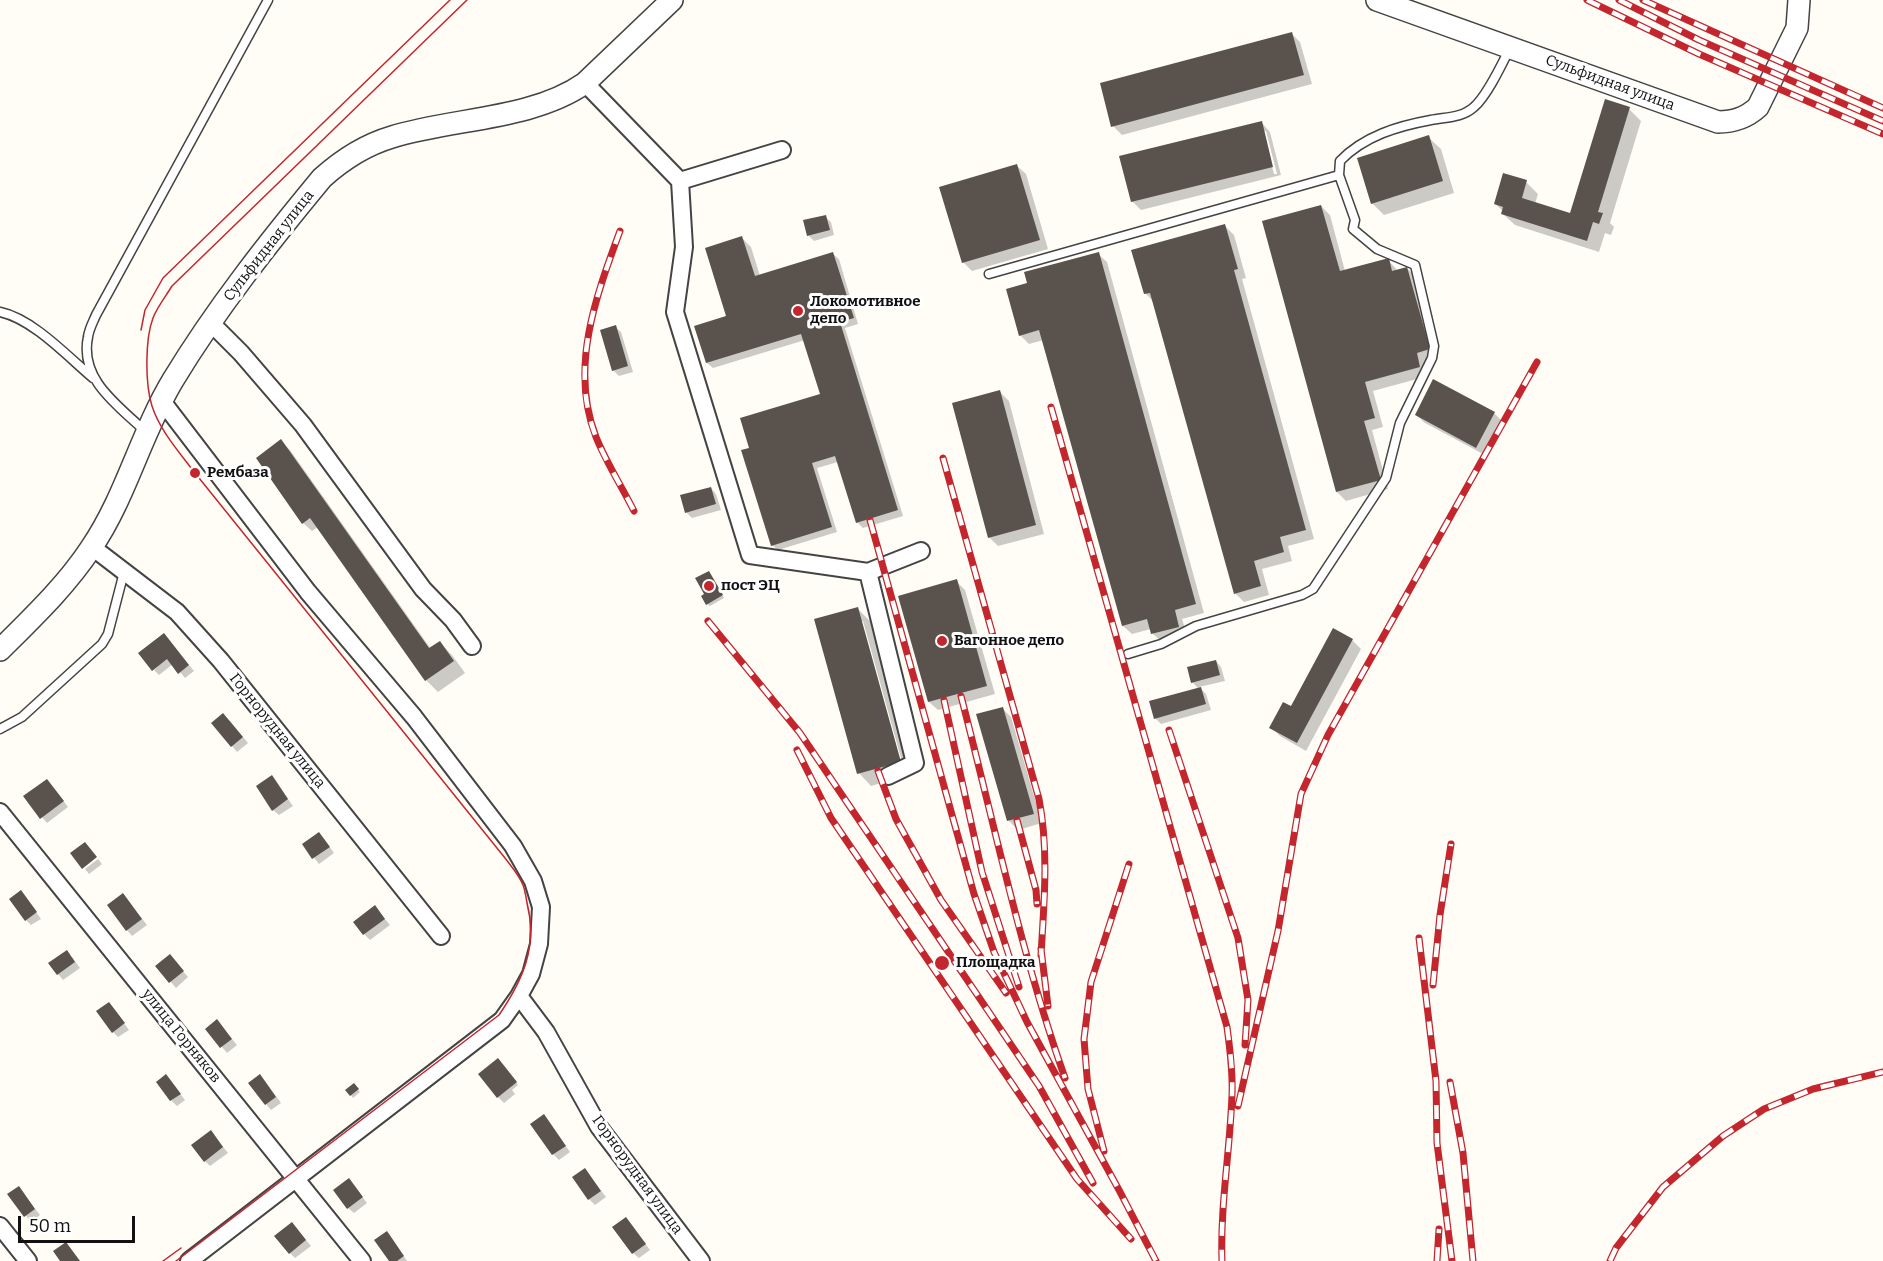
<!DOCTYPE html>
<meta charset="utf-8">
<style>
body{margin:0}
#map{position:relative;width:1883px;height:1261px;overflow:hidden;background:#fffdf5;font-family:Bitter,serif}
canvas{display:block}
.scale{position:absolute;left:18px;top:1216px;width:117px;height:27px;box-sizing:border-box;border:3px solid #111;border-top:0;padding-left:8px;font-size:18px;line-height:21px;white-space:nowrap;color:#111;-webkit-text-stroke:4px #fff;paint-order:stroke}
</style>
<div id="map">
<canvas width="1883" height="1261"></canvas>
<div class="scale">50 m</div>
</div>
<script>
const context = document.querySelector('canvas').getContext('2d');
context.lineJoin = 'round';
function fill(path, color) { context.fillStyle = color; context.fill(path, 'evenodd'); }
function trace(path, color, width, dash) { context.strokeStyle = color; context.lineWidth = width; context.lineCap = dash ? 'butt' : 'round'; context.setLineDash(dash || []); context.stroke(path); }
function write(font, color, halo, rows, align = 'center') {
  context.font = font + ' Bitter,serif'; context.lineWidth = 6; context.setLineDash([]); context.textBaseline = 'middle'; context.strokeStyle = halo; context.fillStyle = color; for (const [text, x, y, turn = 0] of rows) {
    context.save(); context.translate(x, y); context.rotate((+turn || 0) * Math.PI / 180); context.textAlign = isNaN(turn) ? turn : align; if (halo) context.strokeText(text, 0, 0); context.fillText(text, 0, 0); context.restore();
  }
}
const shadow = new Path2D(`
 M1292,34L1300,42L1312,84L1122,135L1113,126Z
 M1629,109L1641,121L1610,223L1614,227L1611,235L1605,233L1599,252L1515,225L1502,213L1503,211L1495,204L1526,182L1538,194L1535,204L1571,215Z
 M1262,123L1270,132L1281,175L1141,210L1132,201ZM1263,131H1266L1277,174H1274Z
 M1428,137L1441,149L1454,193L1384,215L1372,203Z
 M1017,166L1026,174L1048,249L972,271L963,262Z
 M1321,206L1330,215L1345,271L1388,260L1398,271L1407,268L1416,277L1438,358L1425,362L1428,376L1373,391L1383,427L1372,430L1388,489L1346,501L1337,492L1264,222Z
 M825,217L831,222L834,235L814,241L808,235Z
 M1225,226L1234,235L1246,278L1242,279L1314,539L1288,546L1292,561L1262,569L1269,595L1244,602L1235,593L1154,302L1145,293Z
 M742,238L751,247L760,276L833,254L839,259L858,324L845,328L903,516L863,528L857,522L838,462L817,468L837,532L778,550L772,545L751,449L821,395L805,340L713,368L707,363L729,317Z
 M1098,254L1107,262L1204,613L1182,619L1187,635L1162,642L1153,634L1151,629L1132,634L1123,626L1044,340L1029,344L1020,335L1029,284Z
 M615,327L621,332L633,372L619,376L613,370Z
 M1000,392L1009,401L1044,534L998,546L989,537Z
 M1494,413L1503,422L1485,455L1425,423L1416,415Z
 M281,441L290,450L431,649L440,643L452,655L465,673L438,692L426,680L318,527L312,531L303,523Z
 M711,488L716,494L721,510L692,518L686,512Z
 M709,572L724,598L710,606L707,604Z
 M956,581L965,590L995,694L938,710L929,702Z
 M858,609L870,621L912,774L871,786L859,773ZM860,621H863L904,769L901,770Z
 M1352,640L1361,649L1306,751L1280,736L1271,727Z
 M175,648L194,671L185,678L173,664L159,675L154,670Z
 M1216,661L1221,667L1225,681L1199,687L1206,694L1211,710L1161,724L1155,718L1199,689L1192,682Z
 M1003,709L1011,717L1042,823L1018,830L1009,821L977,716Z
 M229,720L248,743L237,752L232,746Z
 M272,777L293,806L279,815L273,810Z
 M52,786L68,807L47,823L25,797Z
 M324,839L334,853L319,864L304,845Z
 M98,859L102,864L89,874L85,869Z
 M26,898L41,919L31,925L26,920Z
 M128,901L147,925L132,936L127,930Z
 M375,907L390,925L370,940L364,934Z
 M72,957L80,968L63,980L58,974Z
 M175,962L188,977L176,988L157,966Z
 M114,1010L129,1030L118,1037L113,1032Z
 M217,1021L237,1045L227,1053L207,1029Z
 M500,1062L518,1085L512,1090L515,1094L504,1103L498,1097Z
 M166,1076L185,1100L177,1106L171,1100Z
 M265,1081L281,1103L271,1110L266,1104Z
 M354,1085L360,1092L353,1098L347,1090Z
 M549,1122L570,1152L559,1160L553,1154Z
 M216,1138L228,1153L210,1166L205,1161Z
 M585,1170L606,1197L595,1205L589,1199Z
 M354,1186L367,1203L354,1213L348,1208Z
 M19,1188L40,1215L31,1222L9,1194Z
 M631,1225L650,1250L639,1258L633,1253Z
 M297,1229L311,1246L295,1258L290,1253Z
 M392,1239L407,1261H391Z`);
const building = new Path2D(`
 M1292,32L1304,75L1111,127L1100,83Z
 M1605,99L1630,107L1598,212L1603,213L1599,224L1593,222L1587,241L1501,214L1503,207L1494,204L1503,173L1527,180L1522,198L1570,213Z
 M1262,121L1273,167L1131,202L1119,156Z
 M1429,135L1443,181L1371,204L1357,158Z
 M1017,164L1040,240L962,263L939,187Z
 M1321,205L1340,271L1389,258L1392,271L1407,267L1430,349L1417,353L1420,367L1365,382L1375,418L1364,421L1381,480L1336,492L1262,221Z
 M826,215L830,230L807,236L803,220Z
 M1225,224L1238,269L1234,270L1306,530L1280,537L1284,552L1254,561L1261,586L1234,594L1150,293L1144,294L1131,250Z
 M742,236L755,276L833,252L854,318L840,322L898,510L856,523L835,456L812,463L832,527L771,546L741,450L749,448L740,418L820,394L801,334L706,363L694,326L726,316L705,248Z
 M1099,252L1196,604L1175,610L1179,627L1151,634L1147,619L1122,626L1039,330L1019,336L1006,289L1027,283L1024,272Z
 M616,325L628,366L612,371L600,330Z
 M1433,379L1495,412L1476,448L1415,415Z
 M1000,390L1036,525L988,538L952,403Z
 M281,439L429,648L440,641L454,661L425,681L310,518L302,524L256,458Z
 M711,487L716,504L685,513L680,495Z
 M709,571L723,595L706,605L701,596L704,594L695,578Z
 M957,579L987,686L928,702L898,596Z
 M858,607L901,762L857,774L814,619Z
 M1333,628L1353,639L1297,743L1269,728L1283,702L1291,706Z
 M164,633L189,665L178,674L167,659L152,671L138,653Z
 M1216,660L1220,675L1191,683L1187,667Z
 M1201,687L1206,704L1154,719L1149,701Z
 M1003,707L1034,814L1007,821L976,714Z
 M223,713L243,737L231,747L211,723Z
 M272,775L288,799L272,811L256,786Z
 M47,779L64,801L40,819L23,796Z
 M319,832L330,847L312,859L302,844Z
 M85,842L97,857L82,869L70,853Z
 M21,890L37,912L25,921L9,899Z
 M123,893L142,919L126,931L107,905Z
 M375,905L385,919L363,935L353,922Z
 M67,950L75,962L57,975L48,963Z
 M170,954L184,971L169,983L155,966Z
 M109,1002L125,1023L112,1033L96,1011Z
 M217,1019L232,1039L220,1048L205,1029Z
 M498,1058L517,1082L497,1098L478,1074Z
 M166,1074L181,1094L170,1101L156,1082Z
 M260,1074L276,1097L265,1105L248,1083Z
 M354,1083L359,1089L350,1096L345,1090Z
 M544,1114L566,1146L552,1155L530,1124Z
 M211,1130L223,1147L204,1162L191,1145Z
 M585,1168L601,1191L588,1200L572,1177Z
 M349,1178L363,1197L347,1209L333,1190Z
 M19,1186L35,1209L24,1217L7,1194Z
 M626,1217L646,1244L632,1254L612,1227Z
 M292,1222L306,1240L289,1254L274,1236Z
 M387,1231L404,1256L397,1261H389L374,1240Z
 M66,1242L80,1261H60L53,1251Z`);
const service = new Path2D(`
 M989,274L1339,175L1340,161C1364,136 1398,126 1431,120C1446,117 1462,118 1474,107C1487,96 1502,64 1510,48
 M0,312C33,319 67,356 93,378
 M146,432C119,406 79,380 88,337C89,329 93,322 96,315L268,0
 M1128,654L1161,644L1196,626L1302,595L1313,589L1386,478L1400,423L1432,358L1434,346L1415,265L1377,249L1353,229L1355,220L1339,175
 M0,729L22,717L102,644L108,634L124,572`);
const minor = new Path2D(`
 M585,83L680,181L782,150
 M680,181L684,247L675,312L750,555L868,572L921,551
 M211,323L241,353L303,425L423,589L453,620L472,646
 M162,401L308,592L414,717L513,846L533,881L541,907L539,944L531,974L519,996L502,1020L189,1261
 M92,547L177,612L221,661L441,936
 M868,572L915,763L888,776
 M0,812L362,1261
 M519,996L546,1032L599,1127L701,1261
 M0,1226L28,1261`);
const tertiary = new Path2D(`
 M1377,0L1718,122C1734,122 1746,118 1758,107L1797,28L1799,0
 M0,650C32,618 66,586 91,548C126,497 141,433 173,380C216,309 269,242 322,178C342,160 365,145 392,137C453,118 532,120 585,83L672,0`);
const tram = new Path2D(`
 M141,330L145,310L163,278L450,0
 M163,1261L181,1248
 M176,1261L499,1015C523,980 538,946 527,903C526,897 525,890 523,885C519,875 511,866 505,858L195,473C180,453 160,431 152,406C145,384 145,339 153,318C157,307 166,296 172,286L467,0`);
const rail = new Path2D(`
 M1587,0L1699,54L1883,134
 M1619,0L1699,40L1883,121
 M1643,0L1883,108
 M620,231C596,296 569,368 596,437C606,462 622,487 634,511
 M1051,407L1227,1027C1230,1049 1233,1072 1232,1095C1230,1151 1220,1206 1222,1261
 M943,458L1039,799C1049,851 1044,903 1041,955
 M870,520L974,894L994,952L1027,1022L1119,1190L1156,1261
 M708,621L800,733L1039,1086L1093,1183
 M961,696C994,823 1021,954 1065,1078
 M944,700L982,872L1019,987
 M1169,730L1238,938L1248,1000L1245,1045
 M797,750L831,818L1077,1179L1131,1239
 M878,771L896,819L941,900L1006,993
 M1017,820L1036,890L1037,904
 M1419,938L1436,1081L1437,1143L1452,1261
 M1041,949L1048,1006
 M1433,985L1440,915L1451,844
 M1450,1082L1463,1153L1473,1261
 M1238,1106L1278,931L1301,794L1328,735L1537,362
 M1104,1151L1088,1089L1084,1039L1091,982L1129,864
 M1437,1261L1439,1229
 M1610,1261L1616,1248L1663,1187L1723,1136L1764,1109L1813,1089L1883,1072`);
const markers = [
 [798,311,6,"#c4262e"],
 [195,473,6,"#c4262e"],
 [709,586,6,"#c4262e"],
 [942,641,6,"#c4262e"],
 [942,963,8,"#c4262e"]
];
const streetNames = [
 ["Сульфидная улица",1610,83,20],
 ["Сульфидная улица",269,246,-52],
 ["Горнорудная улица",277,731,51],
 ["улица Горняков",181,1036,51],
 ["Горнорудная улица",637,1175,54]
];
const poiNames = [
 ["Локомотивное",810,302],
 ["депо",810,319],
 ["Рембаза",207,473],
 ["пост ЭЦ",721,586],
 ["Вагонное депо",954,641],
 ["Площадка",956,963]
];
fill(shadow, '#0003');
fill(building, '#5a524d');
trace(service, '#444', 11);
trace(minor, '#444', 20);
trace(tertiary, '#444', 24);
trace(service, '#fff', 8);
trace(minor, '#fff', 16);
trace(tertiary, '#fff', 21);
trace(tram, '#c4262e', 1.5);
trace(rail, '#c4262e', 7);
trace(rail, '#fff', 4.5, [14]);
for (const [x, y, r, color] of markers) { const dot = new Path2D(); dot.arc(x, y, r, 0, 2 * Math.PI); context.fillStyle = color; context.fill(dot); trace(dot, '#fff', 2); }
write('15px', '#111', '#fff', streetNames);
write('bold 15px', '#111', '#fff', poiNames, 'left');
</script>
